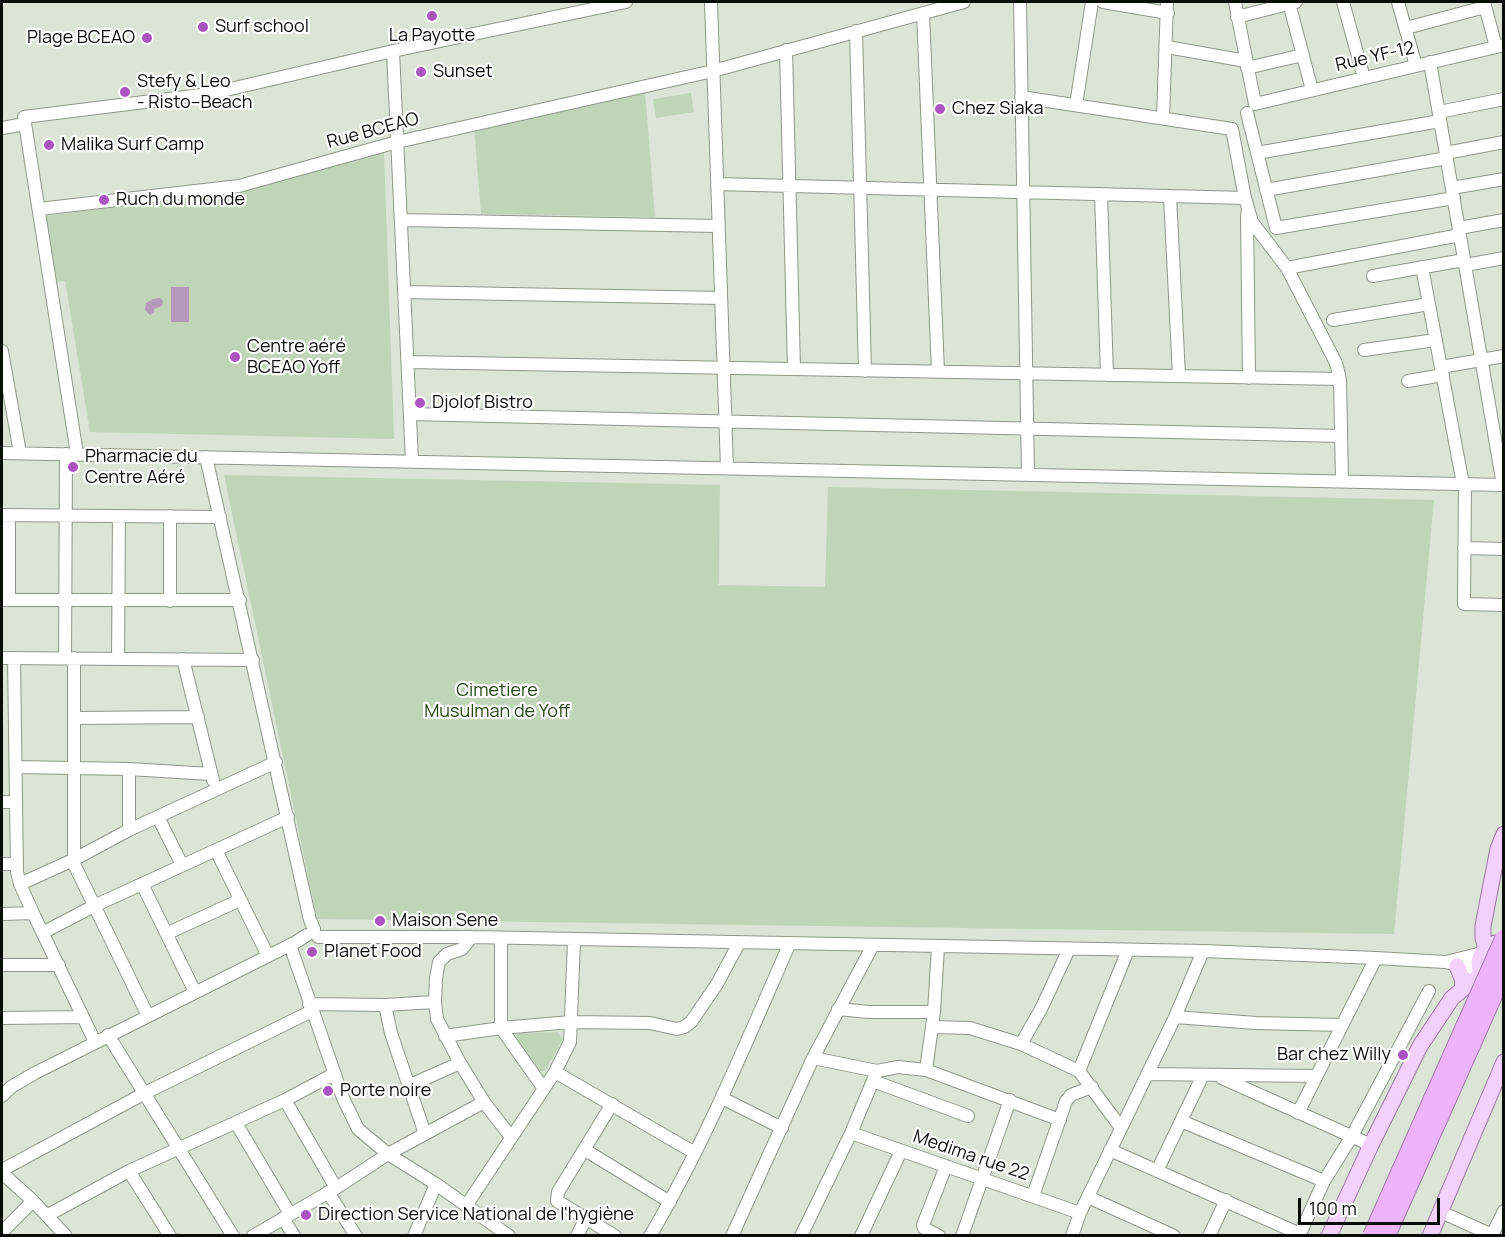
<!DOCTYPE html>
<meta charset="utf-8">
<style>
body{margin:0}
#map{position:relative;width:1505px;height:1237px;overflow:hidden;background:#dbe4d7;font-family:Manrope,sans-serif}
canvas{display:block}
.frame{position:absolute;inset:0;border:3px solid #090d08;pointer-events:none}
.scale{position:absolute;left:1298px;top:1198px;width:142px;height:27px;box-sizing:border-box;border:3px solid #090d08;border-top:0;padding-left:8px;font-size:18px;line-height:21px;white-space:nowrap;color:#090d08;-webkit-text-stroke:4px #fff;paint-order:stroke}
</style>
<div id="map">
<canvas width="1505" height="1237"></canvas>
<div class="frame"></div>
<div class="scale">100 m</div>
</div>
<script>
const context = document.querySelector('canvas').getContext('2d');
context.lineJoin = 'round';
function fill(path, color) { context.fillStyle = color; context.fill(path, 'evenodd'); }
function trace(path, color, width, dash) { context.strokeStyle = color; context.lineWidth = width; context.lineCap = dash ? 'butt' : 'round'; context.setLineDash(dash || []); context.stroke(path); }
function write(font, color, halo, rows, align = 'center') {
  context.font = font + ' Manrope,sans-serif'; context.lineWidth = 4.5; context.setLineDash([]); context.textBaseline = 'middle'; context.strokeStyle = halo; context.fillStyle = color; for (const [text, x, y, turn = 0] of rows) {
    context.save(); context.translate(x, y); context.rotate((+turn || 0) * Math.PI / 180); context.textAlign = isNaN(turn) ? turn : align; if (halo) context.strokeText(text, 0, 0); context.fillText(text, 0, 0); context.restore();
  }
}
const green = new Path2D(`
 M645,91L655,217L481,214L474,128Z
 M691,93L694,112L656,118L653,99Z
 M384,152L394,439L90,432L65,281L56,282L46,216L227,193Z
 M224,475L720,485L719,585L825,587L828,487L1434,500L1394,934L317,919Z
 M557,1032L563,1039L545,1071H537L514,1039L518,1033Z`);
const water = new Path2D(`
 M171,287H189V322H171Z
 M160,298L163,301L162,306L154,309V312L150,315L145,310L146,303L153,299Z`);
const minor = new Path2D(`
 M711,2L727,468
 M1020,2L1028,474
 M1103,2L1168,13
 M1235,2L1255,104
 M1343,2L1364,78
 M1398,2L1416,66
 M1484,2L1496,47
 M1289,3L1312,90
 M923,13L938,372
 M1237,17L1296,2
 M1406,28L1485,7
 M856,31L865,371
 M1167,47L1246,61
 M786,50L794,369
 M393,51L412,461
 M1430,62L1503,485
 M1247,68L1303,55
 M1021,97L1232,129
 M1255,104L1504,45
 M1076,105L1092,2
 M1439,112L1504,99
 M1247,113L1276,228L1454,198
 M1163,118L1167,2
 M2,128L25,124
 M1232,129L1245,198L1252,222L1287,268L1336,363L1340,379L1342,481
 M1257,153L1440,121
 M1446,153L1504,142
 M717,184L1245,198
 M1452,188L1504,179
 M1266,190L1447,158
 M1101,194L1107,375
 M1170,196L1179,376
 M39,209L239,186L397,142L713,71L964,2
 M1247,214L1249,378
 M401,220L718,226
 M1459,228L1504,220
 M1466,265L1504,258
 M1422,267L1463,484
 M1287,268L1460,235
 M1373,276L1464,260
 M404,292L721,298
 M1333,320L1429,304
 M1364,350L1436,340
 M2,351L20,453
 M408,362L1340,379
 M1441,367L1504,356
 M1408,381L1443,375
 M410,414L1341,436
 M2,453L1504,485
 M77,454L24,117L209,94L393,51L626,2
 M206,457L310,920L314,929
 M1465,484L1464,604L1504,605
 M2,515L220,517
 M170,516V601
 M1464,548L1504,549
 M2,600H240
 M9,600V515
 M2,658L253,660
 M14,658L17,872L20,884L33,913L95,1042
 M65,658L66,454
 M74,658V864L148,1016
 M118,659L119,516
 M183,659L213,780
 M75,718L198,717
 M16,767L129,769L211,774
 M2,802H16
 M158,817L182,865
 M129,830V769
 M216,850L268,956
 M2,864H17
 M20,884L73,860L129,830L276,762
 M142,884L195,992
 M2,914L33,913
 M44,932L94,906L288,817
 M168,933L240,900
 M318,937H472L1203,951L1376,958L1445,962L1479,970
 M472,937L462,949L447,954L439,962L436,978L435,1002L437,1019L460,1063L484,1102L511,1137
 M501,938V1028L544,1089
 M290,945L343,1098L358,1129L388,1154L436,1184L509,1236
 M1446,962L1482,953
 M2,965H59
 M309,1004L385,1005L435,1002
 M385,1005L391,1033L425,1134
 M838,1009L869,1012H934
 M1175,1017L1256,1023L1342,1025
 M2,1018L83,1017
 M932,1027L970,1028L1021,1044L1079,1071L1121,1128
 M108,1035L233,1236
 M445,1036L501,1028L571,1022L650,1023L677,1029L684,1027L691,1022L717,984L739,943
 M1021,1044L1041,1009L1069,949
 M813,1058L877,1071L898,1067L926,1070L1060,1120
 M926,1070L934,1012L938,947
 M1079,1071L1128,950
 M555,1072L695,1153
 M1147,1074L1316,1076
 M1222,1078L1371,1145
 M873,1081L968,1116
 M408,1086L460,1063
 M2,1096L11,1087L35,1073L296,942L307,935
 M722,1098L782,1128
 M285,1100L336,1188
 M612,1104L558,1192L557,1201L615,1236
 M1298,1113L1376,958
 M1181,1121L1324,1181
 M236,1123L290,1214
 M851,1133L1080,1213
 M585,1150L670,1202
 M1110,1150L1300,1234
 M2,1170L145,1093L312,1011
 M129,1171L170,1236
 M1157,1171L1203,1075
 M2,1173L33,1201L66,1236
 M328,1192L356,1236
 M1033,1196L1066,1101L1071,1095L1092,1087
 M1088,1197L1174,1236
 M466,1206L555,1072L570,1042L574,940
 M1441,1212L1494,1236
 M48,1215L129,1171L285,1100L334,1074
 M283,1218L294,1236
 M2,1232L33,1201
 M1492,1235L1504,1211
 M253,1236L336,1188L388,1154L484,1102
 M414,1236L436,1184
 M577,1236L586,1218
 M650,1236C705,1143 746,1043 789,945
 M732,1236L813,1058L873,945
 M801,1236L851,1133L877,1071
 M861,1236L901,1151
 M939,1236L924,1228L923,1225L946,1166
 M962,1236L1010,1100
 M1072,1236L1080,1213L1175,1017L1203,951
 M1209,1236L1226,1200
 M1299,1236L1324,1181L1352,1136L1429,991`);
const major = new Path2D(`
 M1486,948L1483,938V926L1498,849L1504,834
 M1457,966L1462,978L1463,987
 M1486,982C1475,967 1477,951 1495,943
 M1329,1236L1371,1145L1420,1046L1452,998L1481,974
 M1430,1236L1504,1062`);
const highwayBridge = new Path2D(`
 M1372,1236L1504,939
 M1386,1236L1504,971`);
const markers = [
 [432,16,6,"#ab54c1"],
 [203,27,6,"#ab54c1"],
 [147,38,6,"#ab54c1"],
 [421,72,6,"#ab54c1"],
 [125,92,6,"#ab54c1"],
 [940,109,6,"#ab54c1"],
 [49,145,6,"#ab54c1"],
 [104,200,6,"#ab54c1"],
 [235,357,6,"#ab54c1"],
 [420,403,6,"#ab54c1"],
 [73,467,6,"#ab54c1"],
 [380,921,6,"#ab54c1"],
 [312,952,6,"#ab54c1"],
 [1403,1055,6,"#ab54c1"],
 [328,1091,6,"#ab54c1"],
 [306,1215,6,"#ab54c1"]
];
const poiNames = [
 ["Surf school",215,27],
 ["La Payotte",432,36,"center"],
 ["Plage BCEAO",135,38,"right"],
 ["Sunset",433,72],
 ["Stefy & Leo",137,82],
 ["- Risto–Beach",137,103],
 ["Chez Siaka",952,109],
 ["Malika Surf Camp",61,145],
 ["Ruch du monde",116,200],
 ["Centre aéré",247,347],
 ["BCEAO Yoff",247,368],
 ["Djolof Bistro",432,403],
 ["Pharmacie du",85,457],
 ["Centre Aéré",85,478],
 ["Maison Sene",392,921],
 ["Planet Food",324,952],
 ["Bar chez Willy",1391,1055,"right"],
 ["Porte noire",340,1091],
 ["Direction Service National de l'hygiène",318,1215]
];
const streetNames = [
 ["Rue YF-12",1375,57,-13],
 ["Rue BCEAO",373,131,-15],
 ["Medima rue 22",971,1156,19]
];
const parkNames = [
 ["Cimetiere",497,691],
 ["Musulman de Yoff",497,712]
];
fill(green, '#c0d5b8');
fill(water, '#b59abc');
trace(minor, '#8e978b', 14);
trace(major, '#9d78a7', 17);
trace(minor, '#fff', 12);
trace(major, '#f4d1fd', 15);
trace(highwayBridge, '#9d78a7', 20, []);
trace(highwayBridge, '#ecb2fc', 18);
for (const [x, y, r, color] of markers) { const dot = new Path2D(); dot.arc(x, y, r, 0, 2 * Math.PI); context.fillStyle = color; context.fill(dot); trace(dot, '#fff', 2); }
write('18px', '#090d08', '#fff', poiNames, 'left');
write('18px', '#090d08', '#fff', streetNames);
write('18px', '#244715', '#fff', parkNames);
</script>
